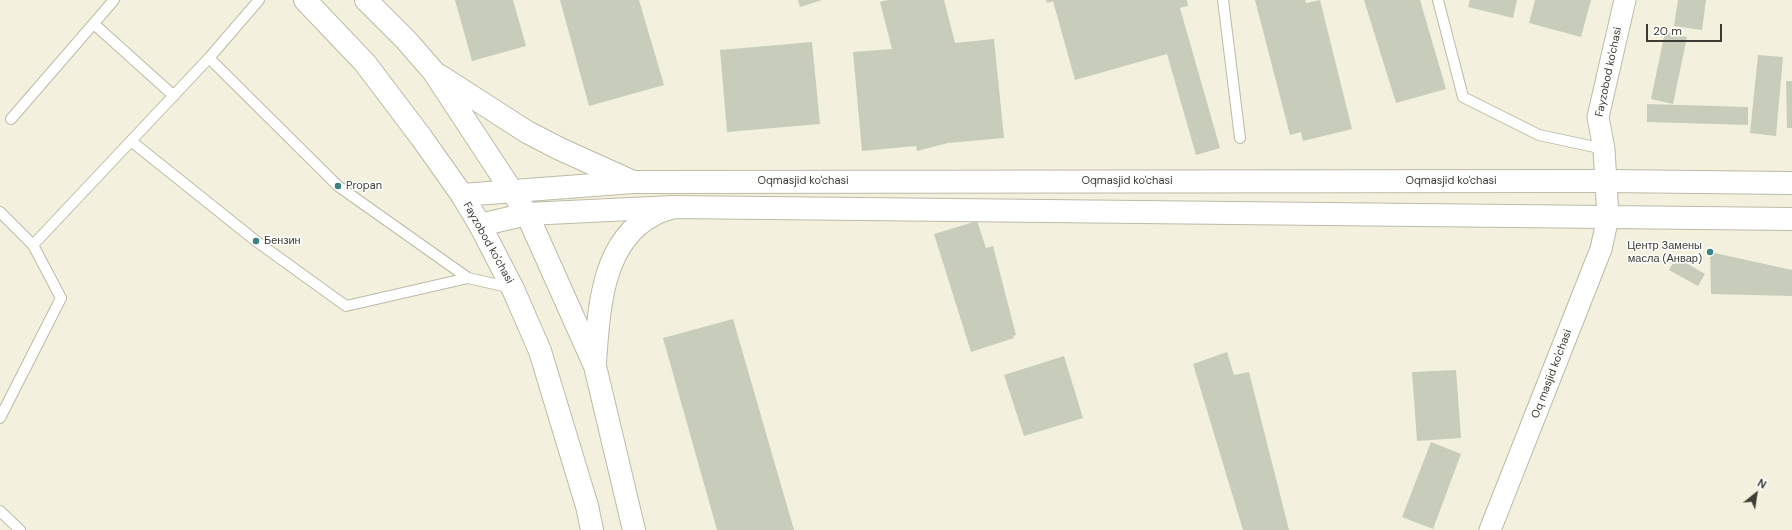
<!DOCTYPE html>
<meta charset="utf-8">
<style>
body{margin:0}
#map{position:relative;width:1792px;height:530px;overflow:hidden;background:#f3f1dd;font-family:"DM Sans",sans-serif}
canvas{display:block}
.north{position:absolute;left:1736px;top:474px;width:40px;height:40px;-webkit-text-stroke:3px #fff;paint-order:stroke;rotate:30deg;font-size:11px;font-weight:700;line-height:16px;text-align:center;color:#3c3c34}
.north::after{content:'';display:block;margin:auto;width:14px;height:18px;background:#3c3c34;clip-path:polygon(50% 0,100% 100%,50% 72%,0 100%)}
.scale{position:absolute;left:1646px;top:24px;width:76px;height:18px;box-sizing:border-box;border:2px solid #3c3c34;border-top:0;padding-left:5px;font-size:12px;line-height:14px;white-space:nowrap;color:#3c3c34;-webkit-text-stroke:3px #fff;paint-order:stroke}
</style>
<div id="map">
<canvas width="1792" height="530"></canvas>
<div class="north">N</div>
<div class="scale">20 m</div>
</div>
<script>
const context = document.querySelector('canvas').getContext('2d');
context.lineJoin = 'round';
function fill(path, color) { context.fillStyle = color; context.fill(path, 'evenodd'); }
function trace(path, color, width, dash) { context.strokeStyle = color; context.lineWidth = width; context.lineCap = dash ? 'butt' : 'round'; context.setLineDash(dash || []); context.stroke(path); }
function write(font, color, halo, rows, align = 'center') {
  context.font = font + ' "DM Sans",sans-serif'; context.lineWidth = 3; context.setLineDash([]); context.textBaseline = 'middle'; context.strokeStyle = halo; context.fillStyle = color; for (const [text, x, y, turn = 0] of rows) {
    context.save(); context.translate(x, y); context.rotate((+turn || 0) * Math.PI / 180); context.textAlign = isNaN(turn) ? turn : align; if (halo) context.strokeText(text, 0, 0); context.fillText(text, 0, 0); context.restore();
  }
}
const building = new Path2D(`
 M455,0H513L526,46L472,61Z
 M560,0H639L664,85L589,106Z
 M798,0H822L800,7Z
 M888,0H944L955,43L994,39L1004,138L948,143L917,151L916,146L862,151L853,52L892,49L880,2Z
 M1046,0H1187L1188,6L1180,8L1220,148L1196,155L1167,54L1075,80L1053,1L1047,3Z
 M1255,0H1305L1306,3L1320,0L1352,129L1303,141L1301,132L1290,135Z
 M1364,0H1420L1446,89L1396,103Z
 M1470,0H1517L1513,18L1468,7Z
 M1535,0H1591L1581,37L1529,23Z
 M1678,0H1706L1702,30L1674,26Z
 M1665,32L1687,37L1673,104L1651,99Z
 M812,42L820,124L727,132L720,50Z
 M1758,55L1783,57L1776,136L1750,133Z
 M1786,81H1792V128H1787Z
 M1647,104L1748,107V125L1647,122Z
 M977,221L986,248L993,246L1016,335L1013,336L1014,338L971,352L934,234Z
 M1710,252L1792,270V296L1711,294Z
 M1676,257L1705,274L1698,286L1669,270Z
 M733,319L794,530H717L663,338Z
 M1227,352L1234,375L1249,372L1289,530H1243L1193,364Z
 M1064,356L1083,418L1024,436L1004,375Z
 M1456,370L1461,438L1417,441L1412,372Z
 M1431,442L1461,454L1433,529L1402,517Z`);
const service = new Path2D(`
 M1223,0L1240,138
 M1438,0L1463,97L1539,135L1604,149
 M94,24L174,96
 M209,58L338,186L468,278L512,288
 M11,119L114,0
 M131,141L256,241L346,306L468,278
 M0,212L33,245L209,58L259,0
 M0,418L61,298L33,245
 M0,511L20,530`);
const minor = new Path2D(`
 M1490,530L1601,249L1608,217L1604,149L1598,117L1625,0`);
const secondary = new Path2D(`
 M462,195L633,182L1606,181L1792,183
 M480,225L527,214L673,207L1792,219`);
const primary = new Path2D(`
 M305,0L365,63L421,137L462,195L480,225L513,289L540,351L587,506L592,530
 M366,0L406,40L433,71L527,214L595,366L634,530
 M440,76L527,132L560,149L633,182
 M595,362C599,311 601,242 653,215C659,211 666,210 673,207`);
const markers = [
 [338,186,4,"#398182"],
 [256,241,4,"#398182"],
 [1710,252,4,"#398182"]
];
const streetNames = [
 ["Fayzobod ko'chasi",1609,72,-78],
 ["Oqmasjid ko'chasi",803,181],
 ["Oqmasjid ko'chasi",1127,181],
 ["Oqmasjid ko'chasi",1451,181],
 ["Fayzobod ko'chasi",488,243,61],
 ["Oq masjid ko'chasi",1552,374,-69]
];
const poiNames = [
 ["Propan",346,186],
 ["Бензин",264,241],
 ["Центр Замены",1702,246,"right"],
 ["масла (Анвар)",1702,259,"right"]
];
fill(building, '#c7cdba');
trace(service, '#bcbba8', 12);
trace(minor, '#bcbba8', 23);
trace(secondary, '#bcbba8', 24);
trace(primary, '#bcbba8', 24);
trace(service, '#fff', 10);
trace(minor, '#fff', 21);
trace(secondary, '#fff', 22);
trace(primary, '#fff', 22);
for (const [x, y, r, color] of markers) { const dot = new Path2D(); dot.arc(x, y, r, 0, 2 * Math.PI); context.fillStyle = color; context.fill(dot); trace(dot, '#fff', 1.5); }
write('11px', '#3c3c34', '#fff', streetNames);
write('11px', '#3c3c34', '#fff', poiNames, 'left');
</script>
